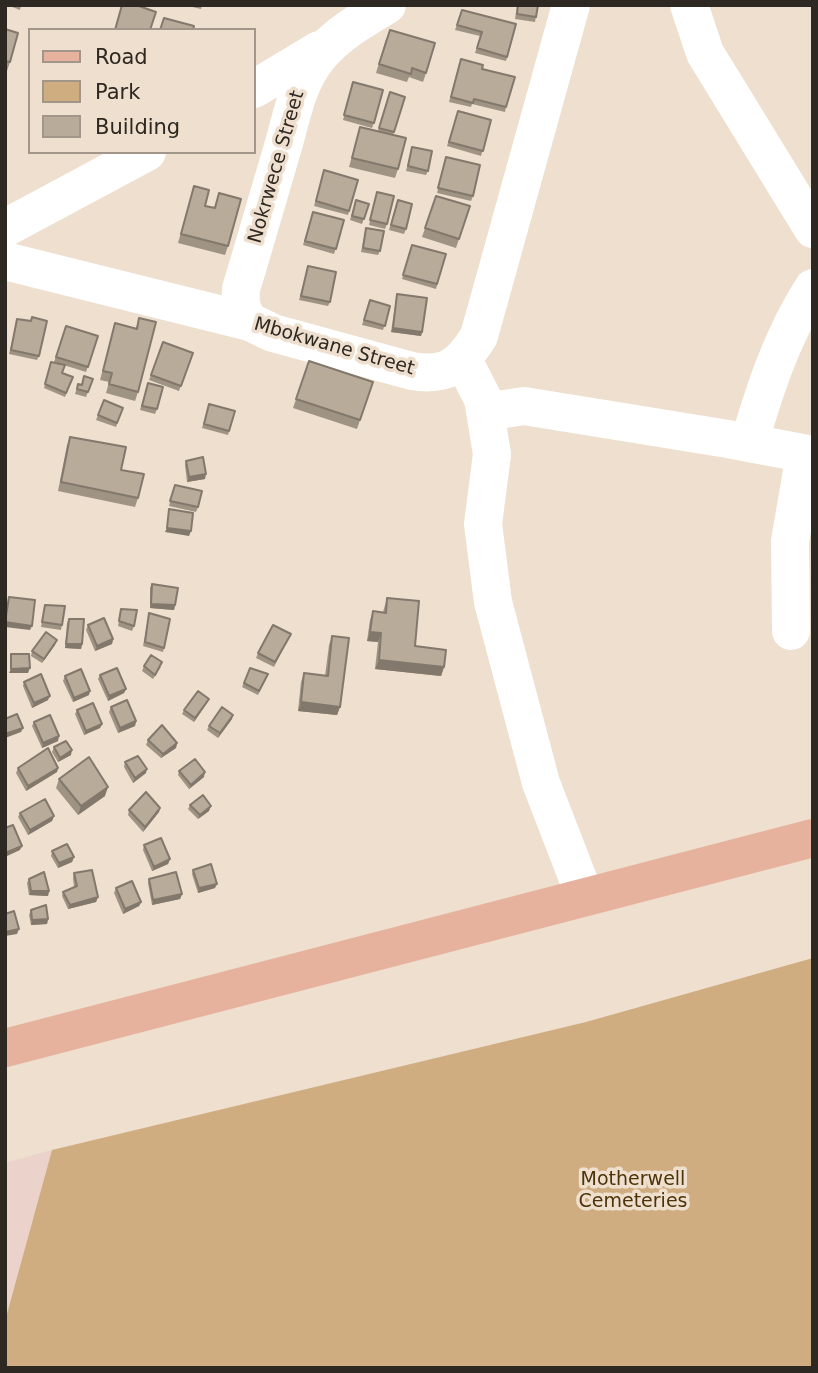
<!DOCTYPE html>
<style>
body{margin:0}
#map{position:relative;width:818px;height:1373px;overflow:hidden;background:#eedfce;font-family:"DejaVu Sans",sans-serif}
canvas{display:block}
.frame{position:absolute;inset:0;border:7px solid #2d2821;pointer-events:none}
.legend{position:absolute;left:28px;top:28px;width:228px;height:126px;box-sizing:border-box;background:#eedfce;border:2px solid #a19689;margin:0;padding:9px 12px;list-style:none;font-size:21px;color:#2d2821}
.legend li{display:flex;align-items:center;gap:14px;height:35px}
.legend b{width:35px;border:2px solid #a19689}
</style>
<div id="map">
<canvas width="818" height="1373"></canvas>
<div class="frame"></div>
<ul class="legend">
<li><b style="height:9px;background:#e6b29e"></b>Road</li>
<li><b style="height:19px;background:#d0ad80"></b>Park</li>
<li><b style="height:19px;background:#b9ab9a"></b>Building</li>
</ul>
</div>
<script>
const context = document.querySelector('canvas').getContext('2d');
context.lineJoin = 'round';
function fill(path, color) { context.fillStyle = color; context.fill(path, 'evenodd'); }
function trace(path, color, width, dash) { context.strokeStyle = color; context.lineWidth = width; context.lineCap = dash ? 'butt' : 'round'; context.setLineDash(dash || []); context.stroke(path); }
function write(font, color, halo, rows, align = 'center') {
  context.font = font + ' "DejaVu Sans",sans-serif'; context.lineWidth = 7; context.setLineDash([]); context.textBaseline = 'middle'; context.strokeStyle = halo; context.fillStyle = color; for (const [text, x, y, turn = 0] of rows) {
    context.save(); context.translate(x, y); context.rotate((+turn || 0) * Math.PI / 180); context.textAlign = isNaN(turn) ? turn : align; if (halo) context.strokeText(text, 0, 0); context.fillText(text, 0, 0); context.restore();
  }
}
const commercial = new Path2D(`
 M52,1150L5,1321V1163Z`);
const green = new Path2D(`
 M813,958V1368H5V1321L52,1150L586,1022Z`);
const minor = new Path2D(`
 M689,5L705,53L813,229
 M254,89L319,50
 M5,228L147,152
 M5,261L250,322L273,333L412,371C447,377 461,365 479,336L571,5
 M250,322C241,311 240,303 241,289C255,243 268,197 282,150C292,117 296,84 319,56C337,34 362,20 387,5
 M463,360L483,399L492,454L483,524L493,602L541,783L585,897
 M485,412L524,406L728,439L813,455
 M749,443C765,389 782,336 813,288
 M791,631L790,541L805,454`);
const major = new Path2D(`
 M5,1048L813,838`);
const wall = new Path2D(`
 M7,5H21L20,10Z
 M188,5H202L201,9L188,6Z
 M517,5H538L535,22L515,19Z
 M462,10L516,24L506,61L475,53L480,36L455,30Z
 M5,29L10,62L7,71H5Z
 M386,39L426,73L423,82L409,77L407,82L376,73Z
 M459,64L482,69L506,107L505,112L472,104L471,107L449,102Z
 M352,87L374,123L372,128L343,120Z
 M390,92L405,97L393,135L398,169L395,178L349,167L360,127L378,131Z
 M458,111L491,120L481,156L447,146Z
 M412,147L428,171L426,175L406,171Z
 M446,157L473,196L471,201L437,193Z
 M324,170L358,180L348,215L314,206Z
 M194,186L205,206L214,208L219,193L228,246L225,255L178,243Z
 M377,192L387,224L385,229L369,225Z
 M436,196L470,206L456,248L422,237Z
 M356,200L369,204L362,224L350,220Z
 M396,205L406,229L404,234L389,230Z
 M313,212L344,220L334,254L303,245Z
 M366,228L380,251L378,255L361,252Z
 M412,245L446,254L436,289L402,279Z
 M308,266L330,302L328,306L299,300Z
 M397,294L422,332L421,336L391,332L396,299Z
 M370,300L390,306L383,330L362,325Z
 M139,318L138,392L135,401L106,393L109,382L100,380L115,323L136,328Z
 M17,319L39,356L37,360L9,354Z
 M66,326L98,336L86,372L54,362Z
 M163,342L193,353L179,391L149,380Z
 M309,361L373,382L357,429L293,408Z
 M51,362L62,373L73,377L65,397L44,388Z
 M93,379L86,397L75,394L78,384H81Z
 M148,383L157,409L155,414L140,410Z
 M104,400L123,408L116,427L96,420Z
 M209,404L235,411L228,435L202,428Z
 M70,437L121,470L138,498L135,507L58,491L67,445Z
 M186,461L205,479L187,482L185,465Z
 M173,490L198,507L196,512L169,506Z
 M152,584L175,605L174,610L150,608V588Z
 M387,598L415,646L444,667L441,676L375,669L378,642L367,641L370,620L373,611L383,612Z
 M45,605L62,625L61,630L41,627Z
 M121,609L134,626L132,631L118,626Z
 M149,613L164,648L163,652L143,646Z
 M69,619L82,644L81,649L65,648L67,623Z
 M88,625L113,639L112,644L95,651L86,630Z
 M291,634L274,667L256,658L258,653Z
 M332,636L340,707L337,715L298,711L301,682L304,673L325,676L329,645Z
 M55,645L42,663L31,656L32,651Z
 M144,666L161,667L153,679L142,671Z
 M250,668L266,679L258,695L242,687Z
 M100,675L126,689L124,693L108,701L98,679Z
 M65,676L89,695L73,702L63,681Z
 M24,682L48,700L32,708L23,686Z
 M209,699L207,703L194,722L182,714L184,710Z
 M111,707L136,721L135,726L118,733L109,712Z
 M77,710L102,724L100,728L84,735L75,714Z
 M232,719L218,738L207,730L209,726Z
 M34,722L58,741L42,748L32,726Z
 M148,740L177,743L176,748L161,758L146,745Z
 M54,747L71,755L58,762L52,752Z
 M125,762L146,773L133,783L124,767Z
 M18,768H58L57,772L26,791L16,773Z
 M179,771L204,777L189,789L178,775Z
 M59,779L105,796L78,815L56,788Z
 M190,805L209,811L198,819L188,809Z
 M160,808L159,812L143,832L128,815L129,810Z
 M20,813L54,816L52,821L28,835L18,817Z
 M144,845L170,859L168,864L152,871L143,850Z
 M52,851L74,857L72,862L58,868L51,856Z
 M193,870L215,888L198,893L192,874Z
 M74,873L98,897L96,902L68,909L62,896L63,892L74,887L73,878Z
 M29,879L49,891L48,896L29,895L27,883Z
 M149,879L182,894L180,899L152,905L148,883Z
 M116,888L141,902L139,906L123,914L114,893Z
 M31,910L48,919L47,924L31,925L29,915Z`);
const shadedWall = new Path2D(`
 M393,328L422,332L421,336L391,332Z
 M206,474L205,479L187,482L189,477Z
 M167,528L191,531L189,536L165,532Z
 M151,604L175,605L174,610L150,608Z
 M5,622L32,626L30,630L5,627Z
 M370,632L381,633L378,642L367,641Z
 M113,639L112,644L95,651L97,646Z
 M57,640L55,645L42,663L44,659Z
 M66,644H82L81,649L65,648Z
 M379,660L444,667L441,676L375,669Z
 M30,668L28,673H9L11,669Z
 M126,689L124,693L108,701L109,696Z
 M90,691L89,695L73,702L74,698Z
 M50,696L48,700L32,708L34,703Z
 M209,699L207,703L194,722L195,718Z
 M301,702L340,707L337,715L298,711Z
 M233,715L232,719L218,738L220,733Z
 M136,721L135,726L118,733L120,728Z
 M102,724L100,728L84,735L86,731Z
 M23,728L21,732L5,738V734Z
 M59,736L58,741L42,748L43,743Z
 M177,743L176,748L161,758L163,754Z
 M72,750L71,755L58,762L60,758Z
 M58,768L57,772L26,791L28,786Z
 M147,769L146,773L133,783L135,778Z
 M205,772L204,777L189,789L191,785Z
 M108,787L105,796L78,815L81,806Z
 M211,806L209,811L198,819L200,815Z
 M160,808L159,812L143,832L145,827Z
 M54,816L52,821L28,835L30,830Z
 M22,846L20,850L5,857V853Z
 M74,857L72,862L58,868L59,863Z
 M170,859L168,864L152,871L154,867Z
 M217,884L215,888L198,893L199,888Z
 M31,891H49L48,896L29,895Z
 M182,894L180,899L152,905L153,900Z
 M98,897L96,902L68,909L70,905Z
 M141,902L139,906L123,914L125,909Z
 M48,919L47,924L31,925L32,920Z
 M19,929L17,934L5,936V932Z`);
const building = new Path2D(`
 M122,5H136L156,12L150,30H115Z
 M518,5H538L536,17L517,14Z
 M462,10L516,24L507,57L477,48L482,32L457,25Z
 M164,18L194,26L193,30H160Z
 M5,29L18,33L10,62L5,61Z
 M390,30L435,43L426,73L412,68L411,74L379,64Z
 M461,59L483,65L482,69L515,77L506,107L474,99L473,103L451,97Z
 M353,82L383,90L374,123L344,115Z
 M390,92L405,97L394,132L379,128Z
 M458,111L491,120L483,151L449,142Z
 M360,127L406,138L398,169L352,158Z
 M412,147L432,151L428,171L408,166Z
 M446,157L480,165L473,196L438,188Z
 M324,170L358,180L349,211L316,201Z
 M194,186L209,190L205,206L215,208L219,193L241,199L228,246L181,234Z
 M377,192L394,196L387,224L370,220Z
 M436,196L470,206L459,239L425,228Z
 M356,200L369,204L364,219L352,216Z
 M398,200L412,204L406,229L391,225Z
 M313,212L344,220L336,249L305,241Z
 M366,228L384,231L380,251L363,248Z
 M412,245L446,254L437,284L403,275Z
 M308,266L336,272L330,302L301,296Z
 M397,294L427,298L422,332L393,328Z
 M370,300L390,306L385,326L364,320Z
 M32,317L47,321L39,356L11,350L17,319L31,321Z
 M139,318L156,322L138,392L109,384L112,373L103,371L115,323L137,329Z
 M66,326L98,336L88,367L56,357Z
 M163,342L193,353L181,386L151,375Z
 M309,361L373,382L360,420L296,399Z
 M51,362L65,365L62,373L73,377L66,393L45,384Z
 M84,376L93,379L88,392L77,389L78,384L82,385Z
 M148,383L163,387L157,409L142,406Z
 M104,400L123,408L117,423L98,415Z
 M209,404L235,411L229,431L204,424Z
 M70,437L126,447L121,470L144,474L138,498L61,482Z
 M203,457L206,474L189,477L186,461Z
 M175,485L202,491L198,507L170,501Z
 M169,509L193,513L191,531L167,528Z
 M152,584L178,588L175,605L151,604Z
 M9,597L35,600L32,626L5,622Z
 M387,598L419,601L415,646L446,650L444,667L379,660L381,633L370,632L373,611L386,613Z
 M45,605L65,606L62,625L42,622Z
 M121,609L137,610L134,626L119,621Z
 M149,613L170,619L164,648L145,642Z
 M104,618L113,639L97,646L88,625Z
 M69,619H84L82,644H66Z
 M273,625L291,634L275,662L258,653Z
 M46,632L57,640L44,659L32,651Z
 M332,636L349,638L340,707L301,702L304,673L328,676Z
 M11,654H29L30,668L11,669Z
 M151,655L162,662L155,675L144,666Z
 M117,668L126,689L109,696L100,675Z
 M250,668L268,674L259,691L244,683Z
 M81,669L90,691L74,698L65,676Z
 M41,674L50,696L34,703L24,682Z
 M198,691L209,699L195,718L184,710Z
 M127,700L136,721L120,728L111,707Z
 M93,703L102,724L86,731L77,710Z
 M222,707L233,715L220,733L209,726Z
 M17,714L23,728L5,734V719Z
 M50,715L59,736L43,743L34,722Z
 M162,725L177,743L163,754L148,740Z
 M66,741L72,750L60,758L54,747Z
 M48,748L58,768L28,786L18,768Z
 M138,756L147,769L135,778L125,762Z
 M89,757L108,787L81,806L59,779Z
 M195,759L205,772L191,785L179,771Z
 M146,792L160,808L145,827L129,810Z
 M203,795L211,806L200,815L190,805Z
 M45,799L54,816L30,830L20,813Z
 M13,825L22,846L5,853V828Z
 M161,838L170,859L154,867L144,845Z
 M67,844L74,857L59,863L52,851Z
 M211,864L217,884L199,888L193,870Z
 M92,870L98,897L70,905L63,892L77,886L74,873Z
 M44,872L49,891H31L29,879Z
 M176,872L182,894L153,900L149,879Z
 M132,881L141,902L125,909L116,888Z
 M46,905L48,919L32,920L31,910Z
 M14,911L19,929L5,932V914Z`);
const streetNames = [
 ["Nokrwece Street",277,167,-74],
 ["Mbokwane Street",334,347,16]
];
const parkNames = [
 ["Motherwell",633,1180],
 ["Cemeteries",633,1202]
];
fill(commercial, '#ebd2ca');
fill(green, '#d0ad80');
trace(minor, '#fff', 38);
trace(major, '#e6b29e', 38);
fill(wall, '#9f9384');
fill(shadedWall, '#82786c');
fill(building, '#b9ab9a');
trace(building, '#82786c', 2);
write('19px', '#2d2821', '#eedfce', streetNames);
write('19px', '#4e3308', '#eedfce', parkNames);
</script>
